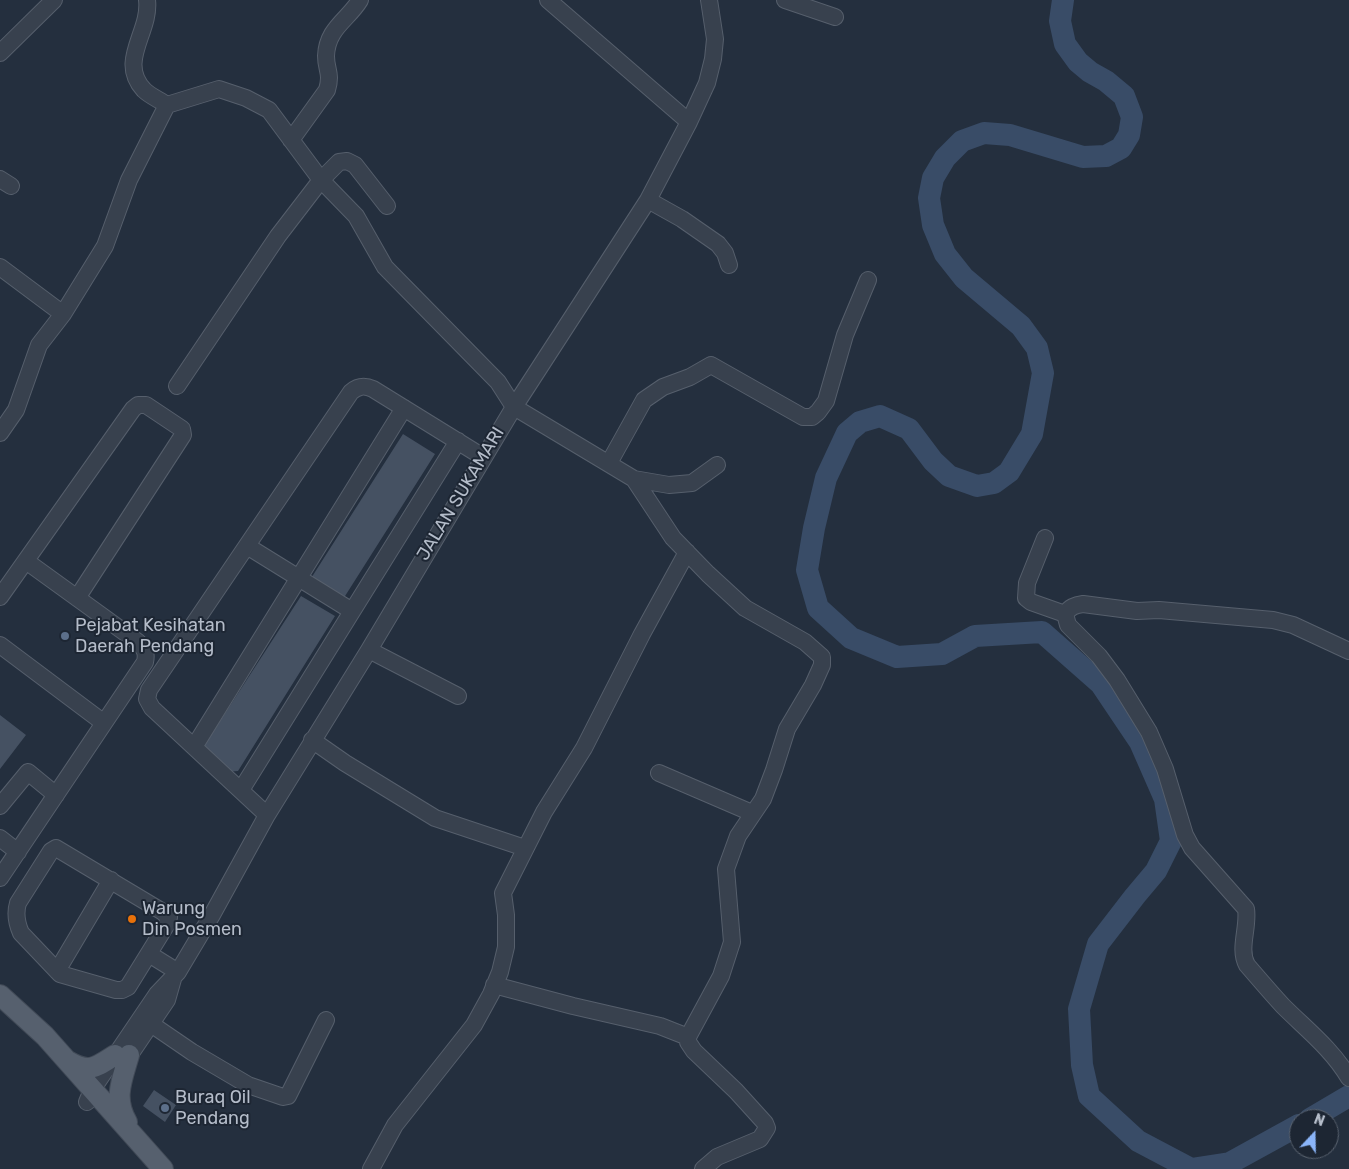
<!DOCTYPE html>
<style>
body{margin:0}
#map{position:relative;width:1349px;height:1169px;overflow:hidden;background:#242f3e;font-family:Rubik,sans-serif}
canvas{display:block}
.north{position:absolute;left:1289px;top:1109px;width:50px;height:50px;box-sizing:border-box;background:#1d2633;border:1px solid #59626f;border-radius:50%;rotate:21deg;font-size:14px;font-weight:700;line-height:20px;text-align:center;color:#b4bcc9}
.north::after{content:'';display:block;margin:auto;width:18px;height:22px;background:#8ab4f8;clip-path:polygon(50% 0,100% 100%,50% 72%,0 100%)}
</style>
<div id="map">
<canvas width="1349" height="1169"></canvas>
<div class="north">N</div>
</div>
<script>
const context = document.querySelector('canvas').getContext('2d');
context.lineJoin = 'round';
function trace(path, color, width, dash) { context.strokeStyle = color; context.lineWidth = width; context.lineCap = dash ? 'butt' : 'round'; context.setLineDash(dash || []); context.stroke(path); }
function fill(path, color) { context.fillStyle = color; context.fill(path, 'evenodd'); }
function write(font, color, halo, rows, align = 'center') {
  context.font = font + ' Rubik,sans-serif'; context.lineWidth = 4; context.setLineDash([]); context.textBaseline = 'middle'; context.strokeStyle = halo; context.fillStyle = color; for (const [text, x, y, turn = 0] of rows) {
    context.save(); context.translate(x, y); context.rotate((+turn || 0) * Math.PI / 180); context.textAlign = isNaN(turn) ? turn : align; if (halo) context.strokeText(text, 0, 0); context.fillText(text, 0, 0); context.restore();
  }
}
const river = new Path2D(`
 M1063,0L1060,21L1065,44L1078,62L1090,72L1106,81L1124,96L1132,117L1129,135L1121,148L1106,156L1083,157L1010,135L984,133L962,141L945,158L933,178L929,198L933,225L945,254L964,278L1021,326L1037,348L1043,373L1032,434L1009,472L994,483L977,486L949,476L933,461L909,429L880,416L860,422L847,433L826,478L814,528L807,570L818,608L851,638L897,657L942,654L975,636L1042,632L1101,684L1140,742L1165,799L1171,841L1156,871L1135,896L1098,944L1079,1009L1082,1065L1089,1096L1138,1141L1191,1169L1230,1163L1299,1125
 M1310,1119L1349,1096`);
const building = new Path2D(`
 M403,434L435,454L340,604L308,583Z
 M301,596L335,616L238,771L226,772L202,749Z
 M0,715L26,735L0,769Z
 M154,1090L176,1105L165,1122L143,1106Z`);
const minor = new Path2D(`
 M548,0L689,122
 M785,0L835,17
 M0,53L54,0
 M167,105L219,89L246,98L269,110L321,180L356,216L385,267L498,382L514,407L634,479L673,538L708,574L745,608L805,642L822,657V665L813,685L787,729L774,770L763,799L738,836L726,869L732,942L721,976L688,1037V1042L694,1051L736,1091L765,1123L767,1128L760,1139L717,1157L703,1169
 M291,140L327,90C332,73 326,70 326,56C327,28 348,20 360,0
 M0,179L11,186
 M648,200L682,219L718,244L725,253L729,265
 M0,267L63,314
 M177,386L278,236L321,180L339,162L347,161L355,165L387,206
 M0,433L16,410L39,345L63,314L105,246L129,180L167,105C160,100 150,96 144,90C117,61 151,32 147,0
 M609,463L644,400L663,387L690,377L711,365L803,417H812L818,412L826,401L845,335L868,280
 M634,479L669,485L692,483L717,465
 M1045,538L1027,583L1026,598L1031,602L1065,614
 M247,546L352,611
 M0,597L133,409L138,405H146L182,429L183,435L77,598
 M0,645L104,723
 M369,650L458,696
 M1349,651L1293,625L1273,620L1159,610L1137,611L1083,604C1075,605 1070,607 1065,614L1068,625L1099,656L1117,680L1149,732L1165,769L1185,835L1192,848L1246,909C1249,927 1238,949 1247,965C1259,979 1271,993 1283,1006C1306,1029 1332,1049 1349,1078
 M312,740L345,763L435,818L525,848
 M194,747L404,408
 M659,773L752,813
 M241,790L458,441
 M0,806L28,772L56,795
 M267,815L152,708L147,699L149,690L351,392C358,386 364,385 373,389L483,457
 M0,838L18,852
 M56,848L163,912L169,917L167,924L128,987L122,990H116L60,974L21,933C17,924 15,913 18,903L51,851Z
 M0,878L145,662C147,653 145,649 138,642L26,561
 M149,954L178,972
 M57,971L111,880
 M494,985L573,1006L660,1026L688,1037
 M151,1024L192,1052L248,1085L283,1097L288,1096L326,1020
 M123,1065L167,1000L173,979
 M87,1102L92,1090L157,994L178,972L212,915L267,815L369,650L514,407L648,200L689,122L707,83L713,59L715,39L709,0
 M371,1169L395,1125L474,1025L491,994L500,972L506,947V915L503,893L544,812L584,748L642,634L687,552`);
const major = new Path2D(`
 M0,995L45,1036L163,1169
 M68,1061C90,1074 96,1067 115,1055
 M127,1122C113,1098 122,1080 129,1055`);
const markers = [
 [65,636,5,"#5c6f8a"],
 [132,919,5,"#e8710a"],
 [165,1108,5,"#5c6f8a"]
];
const streetNames = [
 ["JALAN SUKAMARI",461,494,-59]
];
const poiNames = [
 ["Pejabat Kesihatan",75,626],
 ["Daerah Pendang",75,647],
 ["Warung",142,909],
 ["Din Posmen",142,930],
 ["Buraq Oil",175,1098],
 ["Pendang",175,1119]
];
trace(river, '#394c67', 22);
fill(building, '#455162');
trace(minor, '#565f6c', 18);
trace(major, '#414a57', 22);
trace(minor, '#38414e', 16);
trace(major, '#56606e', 20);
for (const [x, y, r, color] of markers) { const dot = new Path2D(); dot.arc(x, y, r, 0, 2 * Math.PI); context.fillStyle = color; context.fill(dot); trace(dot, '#1d2633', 2); }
write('18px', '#b4bcc9', '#1d2633', streetNames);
write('18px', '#b4bcc9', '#1d2633', poiNames, 'left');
</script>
